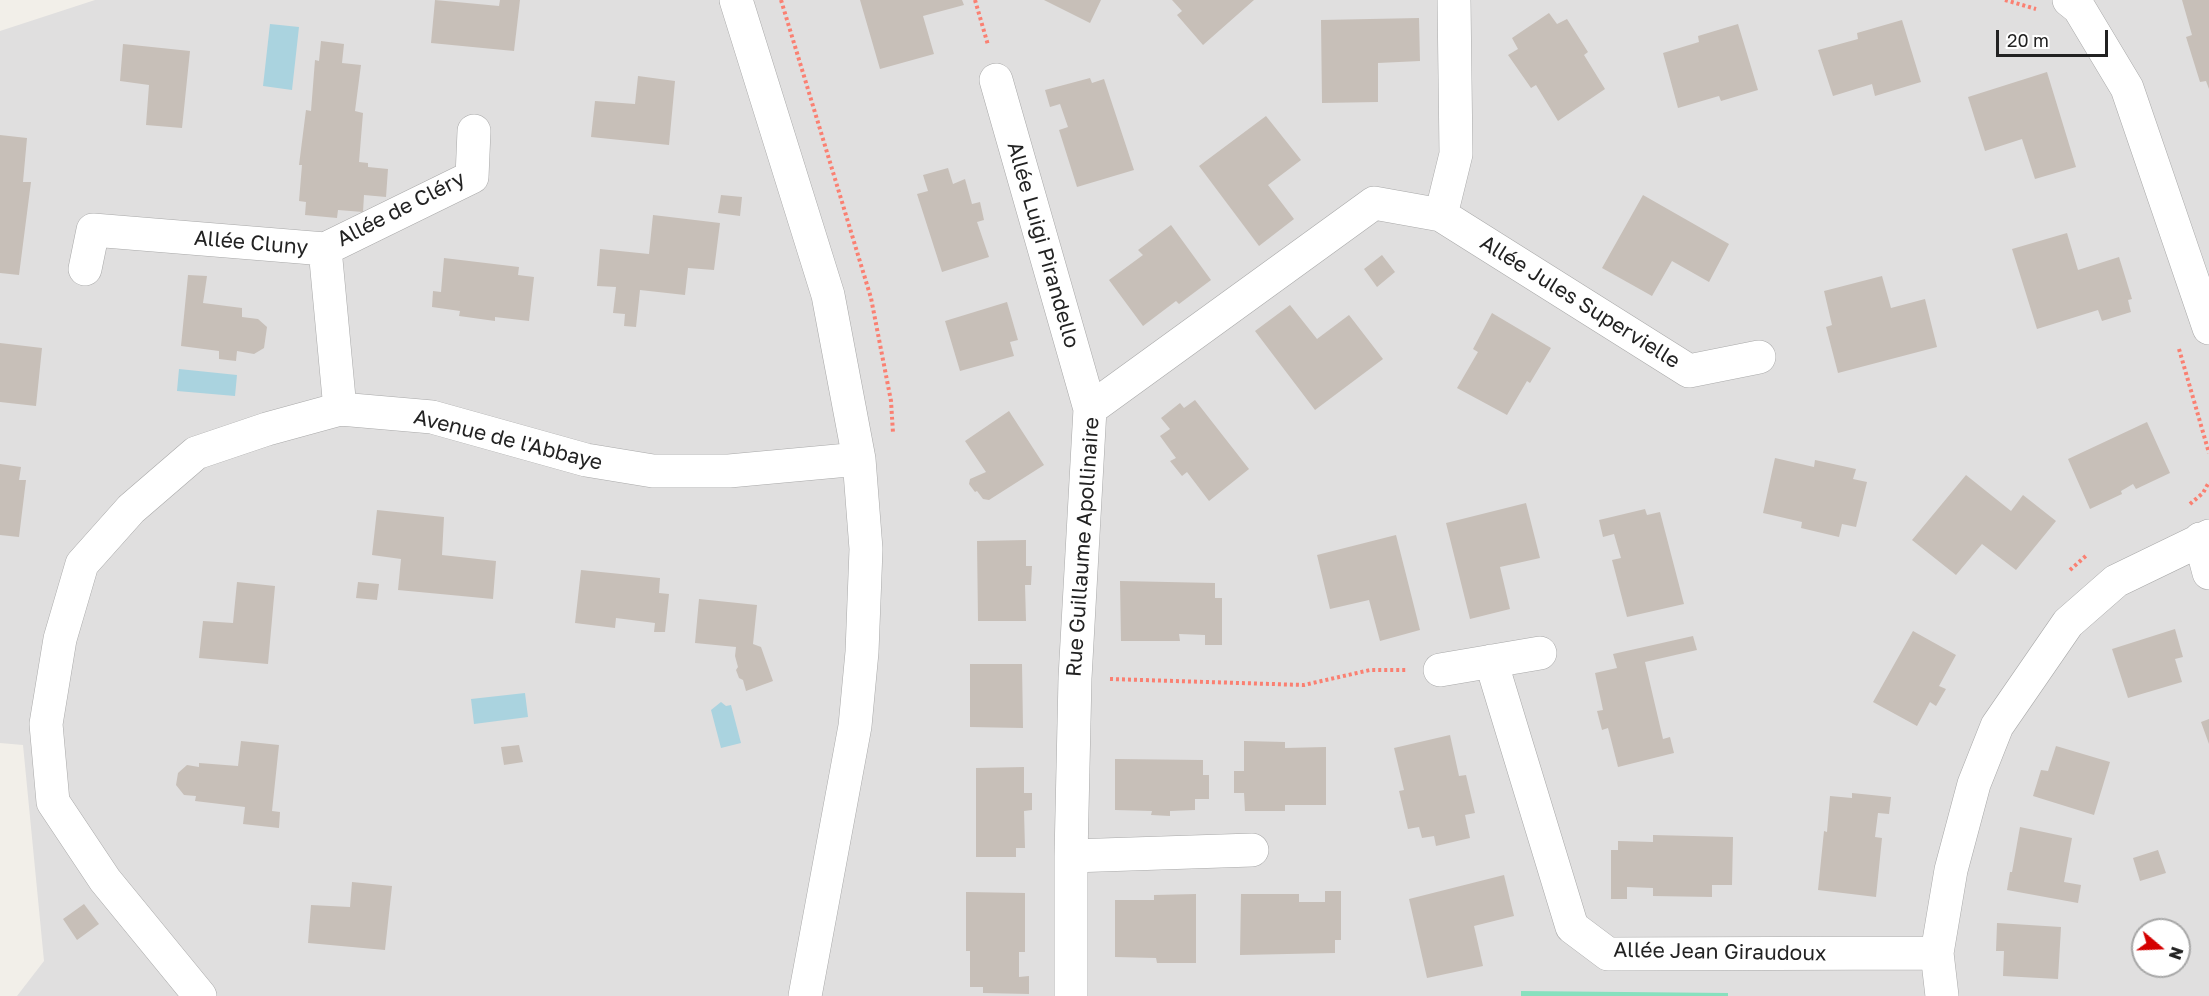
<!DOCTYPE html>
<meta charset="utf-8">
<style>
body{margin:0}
#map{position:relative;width:2209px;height:996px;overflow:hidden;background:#f2efe9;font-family:"Golos Text",sans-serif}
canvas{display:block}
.north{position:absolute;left:2131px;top:918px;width:60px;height:60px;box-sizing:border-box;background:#fff;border:2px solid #a7a7a7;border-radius:50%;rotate:109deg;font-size:16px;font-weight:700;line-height:24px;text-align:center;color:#222}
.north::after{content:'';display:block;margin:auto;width:21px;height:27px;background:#d40000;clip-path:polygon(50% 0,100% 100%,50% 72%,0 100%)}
.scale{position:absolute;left:1996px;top:30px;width:112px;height:27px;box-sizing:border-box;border:3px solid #222;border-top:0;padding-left:8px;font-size:18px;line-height:21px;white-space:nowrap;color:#222;-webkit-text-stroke:4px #fff;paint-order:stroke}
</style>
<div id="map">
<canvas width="2209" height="996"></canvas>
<div class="north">N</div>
<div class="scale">20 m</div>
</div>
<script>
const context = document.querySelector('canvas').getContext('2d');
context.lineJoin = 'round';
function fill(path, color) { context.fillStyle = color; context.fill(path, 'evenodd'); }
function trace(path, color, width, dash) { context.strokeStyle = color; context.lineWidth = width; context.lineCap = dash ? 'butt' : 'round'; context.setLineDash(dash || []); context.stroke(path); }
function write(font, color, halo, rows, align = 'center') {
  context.font = font + ' "Golos Text",sans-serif'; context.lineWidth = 5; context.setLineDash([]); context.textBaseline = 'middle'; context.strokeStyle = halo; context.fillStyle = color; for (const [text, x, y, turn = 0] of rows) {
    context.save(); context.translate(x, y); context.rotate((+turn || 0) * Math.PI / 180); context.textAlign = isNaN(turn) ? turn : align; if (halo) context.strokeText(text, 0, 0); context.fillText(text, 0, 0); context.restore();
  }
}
const residential = new Path2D(`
 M95,0H2209V996H17L44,961L23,745L0,743V31ZM2143,930H2179V966H2143Z`);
const pitch = new Path2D(`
 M1521,991L1728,993V996H1521Z`);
const water = new Path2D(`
 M270,24L299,27L292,90L263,86Z
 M179,369L237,375L235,396L177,391Z
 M525,693L528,717L474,724L471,699Z
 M721,702L726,706L731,705L741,743L721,748L711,710Z`);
const building = new Path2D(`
 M435,0L499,6L500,0H520L514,51L431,43Z
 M860,0H962L964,5L923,16L934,54L880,69Z
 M1044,0H1101L1090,23Z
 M1172,0H1254L1203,45L1177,15L1182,11Z
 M2182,0H2209V89L2206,81L2200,82L2186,37L2192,35Z
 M1549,13L1557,24L1567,19L1588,52L1584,55L1605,89L1558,121L1536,85L1531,88L1508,55L1518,49L1512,38Z
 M1419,18L1420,61L1378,63V102L1322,103L1321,20Z
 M1902,20L1921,82L1875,96L1872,84L1833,96L1818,50L1858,39L1857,33Z
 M1738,24L1758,90L1721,101L1719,96L1678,108L1663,53L1699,42L1698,36Z
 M321,41L344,44L342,63L361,65L355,111L363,113L359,162L368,163V167L388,169L386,197L364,195L363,212L338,210L337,218L305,215L306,202L299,201L302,165H299L306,110L311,111L315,60L319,61Z
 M123,44L190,51L182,128L146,125L149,85L120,81Z
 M2047,72L2076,167L2035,179L2022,139L1985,151L1968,97Z
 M638,76L675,81L669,145L591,137L595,101L635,104Z
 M1090,78L1092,83L1104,79L1134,170L1077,187L1059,130L1068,127L1060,104L1050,107L1045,90Z
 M1266,116L1301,160L1268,185L1294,219L1259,246L1199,166Z
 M0,135L27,138L23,182H31L19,275L0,273Z
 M948,168L953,184L965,179L972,204L980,202L984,220L977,222L989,257L942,272L917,194L928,191L923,175Z
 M721,195L742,197L740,216L718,213Z
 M1643,195L1729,244L1709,282L1672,261L1652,296L1602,268Z
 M653,215L720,223L714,270L688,268L685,295L640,290L636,327L624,326L625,314L613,313L616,287L597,286L600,249L649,254Z
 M1171,225L1211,280L1179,304L1176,301L1143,326L1109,280L1143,255L1138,250Z
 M2067,233L2078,270L2119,257L2132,299L2128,300L2131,312L2102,321L2098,310L2037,329L2012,249Z
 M1382,255L1395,272L1377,287L1364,269Z
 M444,258L519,267L518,275L534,277L529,321L495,317V321L459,316L460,311L432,307L433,291L441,292Z
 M188,275L207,276L203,303L242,308V317L258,319L267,327L264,348L254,354L237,351L236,361L219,359V351L181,346Z
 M1882,276L1891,308L1925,299L1937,347L1838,373L1826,327L1832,325L1824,291Z
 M1007,302L1018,340L1010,342L1014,356L960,371L945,321Z
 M1290,305L1317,339L1349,315L1383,359L1315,410L1255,331Z
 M1492,313L1551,348L1530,383L1527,381L1507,415L1457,388L1478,352L1473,349Z
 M0,343L42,348L36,406L0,402Z
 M1195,400L1249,469L1209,501L1187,472L1182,476L1170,461L1176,458L1160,436L1170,429L1161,418L1180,403L1184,408Z
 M1009,411L1044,465L989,500L983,499L977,491L975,492L969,484L970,479L986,472L965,441Z
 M2147,422L2170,473L2136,489L2133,484L2121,491L2122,494L2090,509L2068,459Z
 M1775,458L1814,467L1815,460L1856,469L1853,479L1867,482L1856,527L1842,524L1839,537L1801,528L1802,522L1763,513Z
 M0,464L21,467L19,480H26L19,537L0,535Z
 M1966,475L2011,511L2023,495L2056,521L2016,570L1982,544L1956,575L1912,540Z
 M1526,503L1540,558L1500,567L1510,609L1470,619L1446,523Z
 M1645,509L1647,515L1660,512L1684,604L1627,617L1612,560L1621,558L1614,534L1603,537L1599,520Z
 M377,510L444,517L442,555L496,561L493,599L398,590L401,559L372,555Z
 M1396,535L1420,630L1380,641L1369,600L1330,609L1317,555Z
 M1026,540V566H1032L1031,585H1025L1026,621H978L977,541Z
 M581,570L660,578L659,593L669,594L665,632H654L655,623L616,618L615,628L575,623Z
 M1120,581L1215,583V598H1222V645H1205V635L1179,634L1180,641H1121Z
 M237,582L275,586L268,664L199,658L203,621L233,623Z
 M358,582L379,584L377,600L356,598Z
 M699,599L757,605L753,644L761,647L773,681L746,691L743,680L739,678L736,670L738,667L735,656L736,647L695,643Z
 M2175,629L2183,657L2175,659L2182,682L2128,698L2112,649Z
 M1913,631L1956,655L1939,686L1946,689L1936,706L1930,702L1917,726L1873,702Z
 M1693,636L1697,650L1645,662L1663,739L1670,737L1674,753L1618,767L1608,728L1602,730L1597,711L1603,710L1595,673L1617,668L1613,654Z
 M970,664H1022L1023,728L970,727Z
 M2209,719V744L2201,722Z
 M1450,735L1459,776L1466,775L1475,813L1465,815L1470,838L1436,846L1434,836L1422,838L1419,827L1408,829L1399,791L1404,790L1394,748Z
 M241,741L279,745L272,811L280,812L279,828L243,824L245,807L195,801L196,796L184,795L176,785L178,773L187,765L199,767V763L238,766Z
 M1244,741L1285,742V748L1326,747V805H1285V811H1245L1244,793H1234V771H1244Z
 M519,745L523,762L504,765L501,747Z
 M2056,746L2110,762L2094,815L2033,796L2041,770L2048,771Z
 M1115,759L1203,760V775H1209V799H1195V810L1170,811V816L1151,815L1152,811L1115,810Z
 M1024,767V793H1032V810L1024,811L1025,848H1016V857H976V768Z
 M1852,793L1891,797L1889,814L1878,813L1875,837L1882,838L1876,897L1818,890L1824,831L1827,832L1830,796L1852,798Z
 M2020,827L2072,838L2064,882L2081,885L2078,903L2007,890L2010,872H2012Z
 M1653,835L1733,837L1732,885H1712V897L1653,896V888L1627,887V899H1611V850H1618V841L1653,842Z
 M2158,850L2166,873L2140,881L2133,858Z
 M1504,875L1514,916L1474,926L1483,966L1427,978L1409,899Z
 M352,882L392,886L385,950L308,943L311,905L350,907Z
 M1325,891H1341V940H1335V953L1240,955L1241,894H1299V902H1325Z
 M966,892L1025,893V952H1019V977L1029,976V994L983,993V987H970V951H966Z
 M1196,894V963H1157L1156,958L1115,957V900H1154V895Z
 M84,904L99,924L77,940L63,919Z
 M1997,923L2061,927L2058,979L2003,976L2004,951H1996Z`);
const path = new Path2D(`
 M781,0L871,298L891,401L893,433
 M975,0L988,45
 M2005,0L2036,9
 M2179,349L2209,453
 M2190,504L2203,493L2209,482
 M2070,570L2087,555
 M1110,679L1304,685L1370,670H1406`);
const minor = new Path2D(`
 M736,0L828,295L859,459L866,549L862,652L855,726L805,996
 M2069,0L2079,8L2127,88L2209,328
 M996,80L1090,409
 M1441,215L1456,154L1454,0
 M325,249L472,177L474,131
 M85,269L93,230L325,249L340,409
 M2200,539L2209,573
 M1491,661L1572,927L1608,954L1937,953
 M1440,670L1540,653
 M1071,856L1252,850
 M200,996L105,880L53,802L46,724L60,639L82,564L131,509L196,453L267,429L340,409L432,417L586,460L653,471H729L859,459
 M1071,996V856L1075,678L1090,409L1374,203L1441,215L1689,371L1759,357
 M1942,996L1937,953L1951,870L1974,784L1997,726L2068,623L2116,581L2209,536`);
const streetNames = [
 ["Allée de Cléry",401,209,-27],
 ["Allée Cluny",251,243,5],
 ["Allée Luigi Pirandello",1043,245,74],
 ["Allée Jules Supervielle",1580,302,32],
 ["Avenue de l'Abbaye",508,440,14],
 ["Rue Guillaume Apollinaire",1083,547,-86],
 ["Allée Jean Giraudoux",1720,952,1]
];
fill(residential, '#e0dfdf');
fill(pitch, '#88e0be');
fill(water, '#aad3df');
fill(building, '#c7bfb8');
trace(minor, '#a9a9a9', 34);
trace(path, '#fa8072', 4, [3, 3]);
trace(minor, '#fff', 33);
write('21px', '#222', '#fff', streetNames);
</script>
